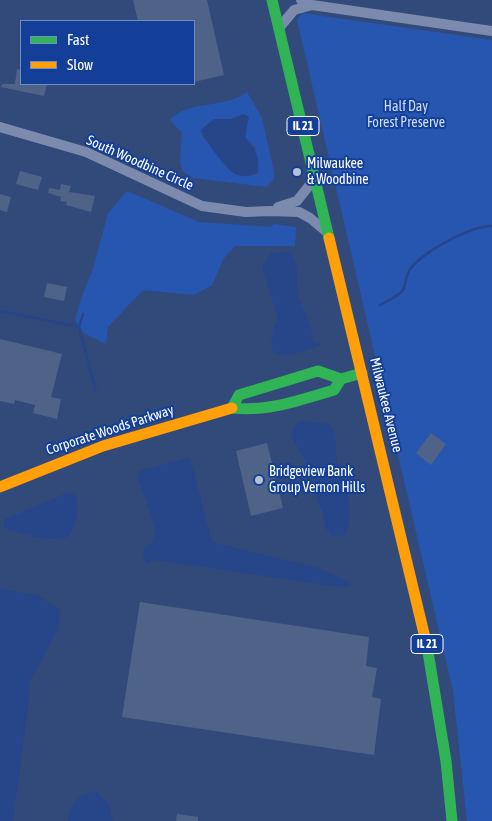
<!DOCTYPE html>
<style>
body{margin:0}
#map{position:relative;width:492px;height:821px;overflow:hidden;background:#324a7a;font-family:"Asap Condensed",sans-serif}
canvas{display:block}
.legend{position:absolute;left:20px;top:20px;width:175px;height:65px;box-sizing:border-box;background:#133f99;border:1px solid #718cc2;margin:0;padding:6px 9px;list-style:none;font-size:15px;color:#fff}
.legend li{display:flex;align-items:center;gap:10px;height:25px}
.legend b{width:25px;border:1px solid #718cc2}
</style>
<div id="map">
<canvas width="492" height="821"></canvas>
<ul class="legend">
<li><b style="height:6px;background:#30b455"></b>Fast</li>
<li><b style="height:6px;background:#ff9f0a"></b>Slow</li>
</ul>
</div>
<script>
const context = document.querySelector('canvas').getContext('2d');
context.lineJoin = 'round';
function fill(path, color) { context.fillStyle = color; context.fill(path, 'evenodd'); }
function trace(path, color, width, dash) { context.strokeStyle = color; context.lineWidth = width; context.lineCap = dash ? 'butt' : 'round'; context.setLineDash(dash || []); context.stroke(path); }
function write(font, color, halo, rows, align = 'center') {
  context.font = font + ' "Asap Condensed",sans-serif'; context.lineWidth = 4; context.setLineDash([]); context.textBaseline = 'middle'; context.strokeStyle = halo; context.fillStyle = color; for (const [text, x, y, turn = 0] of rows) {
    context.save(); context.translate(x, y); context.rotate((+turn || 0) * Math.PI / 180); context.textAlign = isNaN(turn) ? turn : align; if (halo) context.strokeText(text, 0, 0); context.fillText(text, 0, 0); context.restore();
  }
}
const green = new Path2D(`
 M302,13L492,40V821H467L453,691L297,20Z
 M247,92L262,118L274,172V178L267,187L193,178L182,171L180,161L182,133L170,120C187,100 225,109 247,92ZM214,119H231L246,129L245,137L256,149L232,172L203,137L201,130Z
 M127,191L199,222L270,227L274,224L296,227L295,246H235L224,258L212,285L194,295L143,290L108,327L106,344L84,333L75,320L82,296L93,269L108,213Z`);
const water = new Path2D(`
 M243,114L249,117L245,137C255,152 260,152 258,173C250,177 239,178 232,172C224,166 204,139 201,130L214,119H231Z
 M290,252C303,271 293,279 299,297C304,312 312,324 313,341L322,345C308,349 288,360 273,352C270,339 272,329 278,318L262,267L271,253Z
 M301,421L328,424C341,434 333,449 338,463C345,486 357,511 345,535L332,537L325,527L323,513L314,492L315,477L291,436L294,426Z
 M190,457L212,542L318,568L348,581L351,584L348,587L325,585L157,560L147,564L143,556L144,549L153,541L155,528L137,474L139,471Z
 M69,492L76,496C80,510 76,523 69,536C52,544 24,534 6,529L3,525L5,519Z
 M0,588L39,596L60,610L58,629L28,685L30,692L13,821H0Z
 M97,792L109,805L113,821H68C71,803 78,793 97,792Z`);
const stream = new Path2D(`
 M380,305C387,301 399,296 403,290C406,283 406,274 411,268C425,251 470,226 492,226
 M0,311L79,327
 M83,314L79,327L96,392`);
const building = new Path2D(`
 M133,0H207L224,75L194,82V21H138Z
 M17,69L21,70V84H47L44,96L1,87L2,84H15Z
 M20,171L42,177L38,190L16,184Z
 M61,184L71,186L69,192L95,196L91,212L66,205L67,202L60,201L61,197L48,193L49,188L60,190Z
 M0,194L11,197L7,212L0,210Z
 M47,283L67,287L64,301L44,297Z
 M0,339L62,354L51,397L61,399L57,419L33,413L35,405L15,400L14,404L0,401Z
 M431,433L446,444L431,465L416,453Z
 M267,443L283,508L251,516L236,451Z
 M140,602L369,637L366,666L377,668L372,697L381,699L374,755L122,717Z
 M177,814L198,817V821H176Z`);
const street = new Path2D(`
 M301,0L312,5L492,31
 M279,28L294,10L312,5
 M0,127L86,152L202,206L246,212L270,211L299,212L310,218L328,233
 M278,207L297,201L316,177`);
const fast = new Path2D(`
 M272,0L329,238
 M341,379L334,390C300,400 268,412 232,408L239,395L318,371L341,379L362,373
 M427,646L446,761L452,821`);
const slow = new Path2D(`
 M329,238L427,646
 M0,487L103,446L232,408`);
const markers = [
 [297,172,5,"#b7c0d0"],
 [259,480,5,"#b7c0d0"]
];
const shields = [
 [303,126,32],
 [427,644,32]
];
const shieldNames = [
 ["IL 21",303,126],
 ["IL 21",427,644]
];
const parkNames = [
 ["Half Day",406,107],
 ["Forest Preserve",406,123]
];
const streetNames = [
 ["South Woodbine Circle",140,163,24],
 ["Milwaukee Avenue",386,405,76],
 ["Corporate Woods Parkway",110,430,-18]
];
const poiNames = [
 ["Milwaukee",307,164],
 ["& Woodbine",307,180],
 ["Bridgeview Bank",269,472],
 ["Group Vernon Hills",269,488]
];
fill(green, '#2756b0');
fill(water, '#274689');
trace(stream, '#274689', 2.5);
fill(building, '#4f6389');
trace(street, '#7c8bad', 10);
trace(fast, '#30b455', 11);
trace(slow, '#ff9f0a', 11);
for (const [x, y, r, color] of markers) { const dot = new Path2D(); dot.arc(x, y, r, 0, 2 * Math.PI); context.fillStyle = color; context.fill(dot); trace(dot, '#133f99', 2); }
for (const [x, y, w] of shields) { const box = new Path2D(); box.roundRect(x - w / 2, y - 9.5, w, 19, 4); context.fillStyle = '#133f99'; context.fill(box); trace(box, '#fff', 1); }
write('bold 12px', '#fff', null, shieldNames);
write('14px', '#cedefd', '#133f99', parkNames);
write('14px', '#fff', '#133f99', streetNames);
write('14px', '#fff', '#133f99', poiNames, 'left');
</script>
